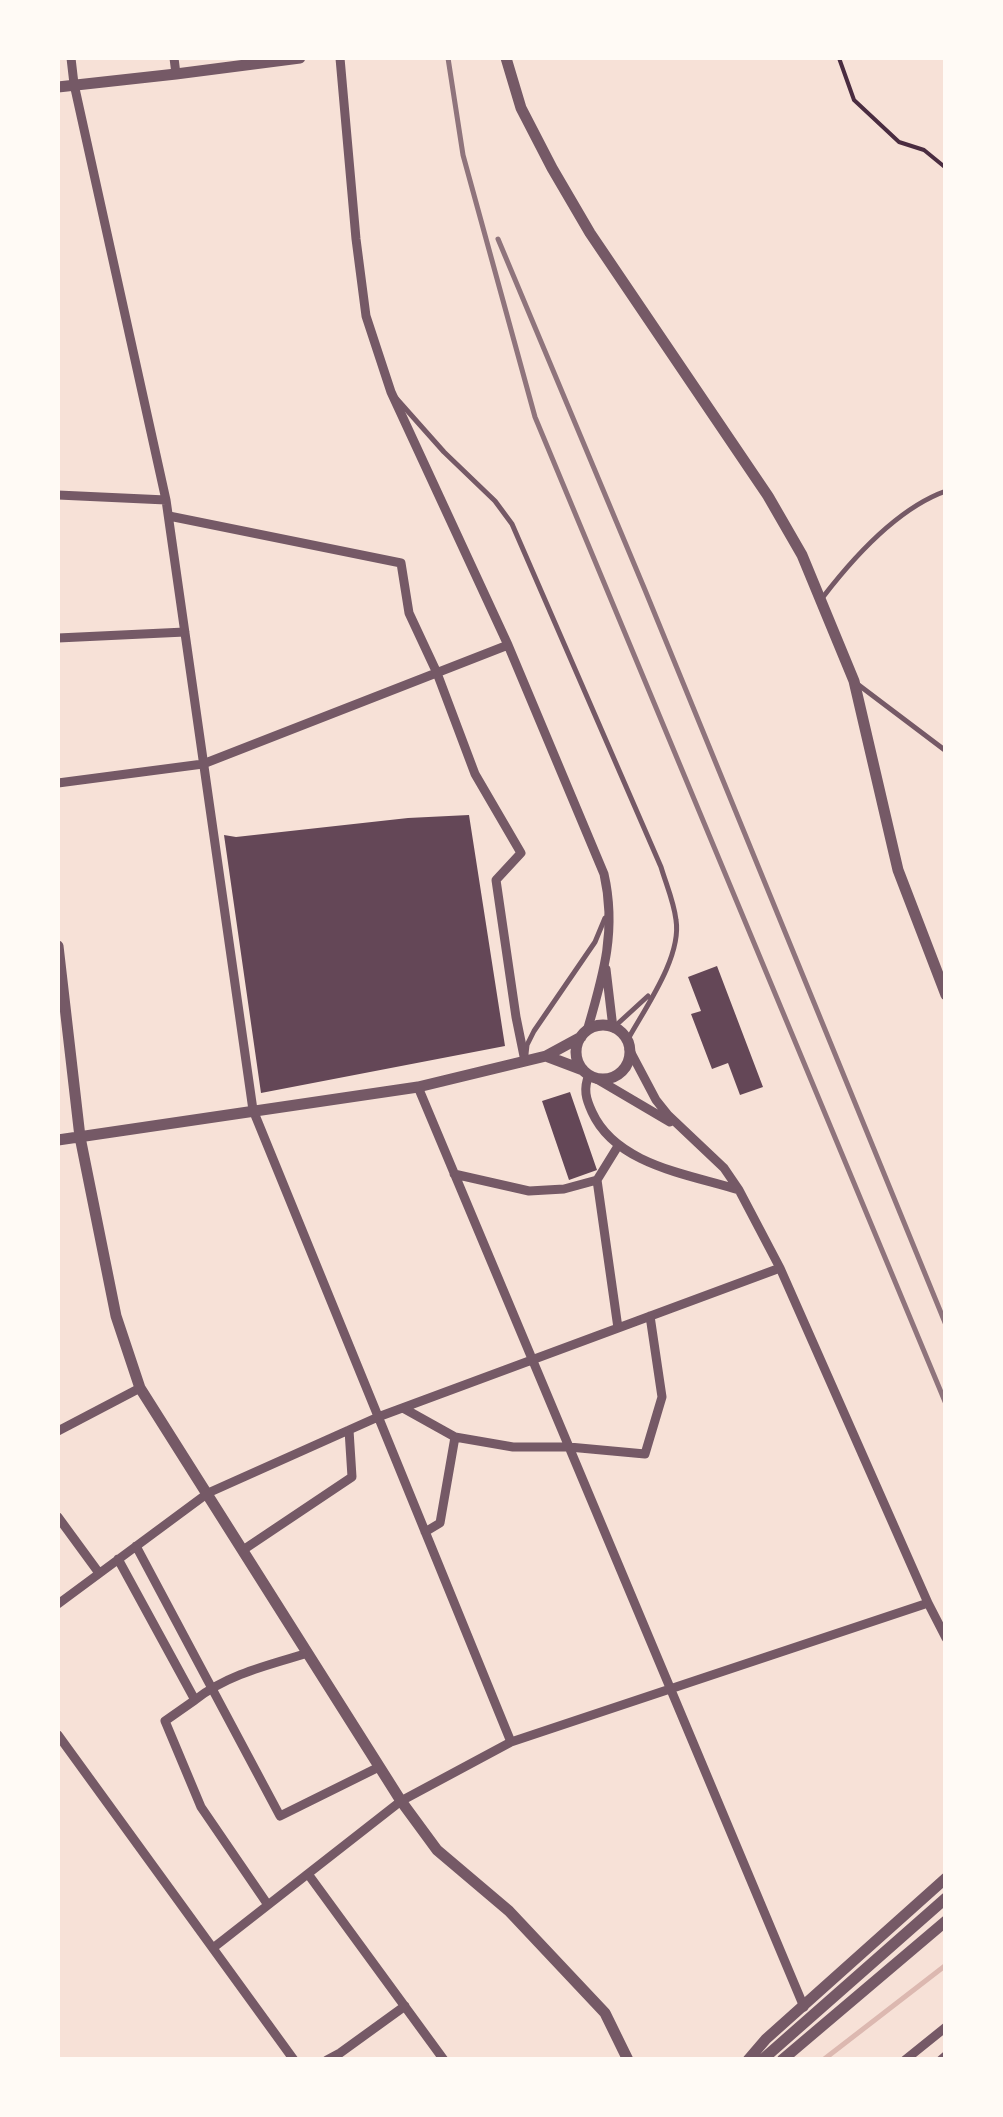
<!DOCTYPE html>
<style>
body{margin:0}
#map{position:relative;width:1003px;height:2117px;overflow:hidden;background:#f7e1d7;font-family:"Noto Sans",sans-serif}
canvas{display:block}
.frame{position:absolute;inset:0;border:60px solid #fffaf5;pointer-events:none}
</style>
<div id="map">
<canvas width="1003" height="2117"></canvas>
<div class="frame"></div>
</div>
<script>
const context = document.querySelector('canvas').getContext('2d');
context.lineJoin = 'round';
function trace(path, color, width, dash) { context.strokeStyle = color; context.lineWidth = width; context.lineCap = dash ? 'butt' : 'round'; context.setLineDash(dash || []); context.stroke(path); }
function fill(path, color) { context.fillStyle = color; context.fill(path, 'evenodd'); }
const stream = new Path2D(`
 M823,2060L946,1965`);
const building = new Path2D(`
 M469,815L505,1046L261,1093L224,835L236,837L408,818Z
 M717,966L763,1087L740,1095L728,1063L712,1069L691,1014L701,1011L688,977Z
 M570,1092L597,1170L569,1180L542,1101Z`);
const path = new Path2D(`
 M839,58L854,100L899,142L924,150L946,168`);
const service = new Path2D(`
 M396,398L444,452L495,501L512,524L661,867C666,884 674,902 676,920C682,957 645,1008 627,1041
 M823,597C853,558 898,508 946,491
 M856,683L946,751
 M613,1028L648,996
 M526,1054L527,1045L534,1031L595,942L605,918
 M938,2060L946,2053`);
const minor = new Path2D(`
 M71,58L74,84L166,500L253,1110L511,1742
 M174,58L176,74
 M340,58L356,239L366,316L391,392L508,645L604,874C617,931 603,976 587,1031
 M58,495L166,500
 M169,516L401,563L409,613L437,673L475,774L521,853L496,880L516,1017L525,1061
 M58,638L185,632
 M58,783L203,764L508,645
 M606,969L613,1028
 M629,1049L656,1100L668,1115L724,1168L739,1190L780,1268L928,1603L946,1638
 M589,1075C583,1089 586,1099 592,1112C616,1165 688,1174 739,1190
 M597,1079L670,1122
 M418,1087L804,2007
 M454,1174L529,1191L564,1189L597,1180L618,1146
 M597,1180L618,1328
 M403,1408L455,1437L513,1447H569L645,1454L662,1397L650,1316
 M58,1431L140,1388
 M58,1517L99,1573
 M425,1532L440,1523L455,1437
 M136,1546L280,1816L379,1767
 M243,1550L352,1477L349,1430
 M118,1559L195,1700L165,1721L201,1807L268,1905
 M58,1604L208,1493L378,1417L780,1268
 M195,1700C228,1674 269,1665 308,1653
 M58,1735L294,2060
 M308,1874L444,2060
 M213,1948L401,1801L511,1742L928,1603
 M327,2060L340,2053L405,2006
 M905,2060L946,2027`);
const tertiary = new Path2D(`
 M506,58L521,108L552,168L590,233L768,496L802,555L854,681L898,870L946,995
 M58,87L176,74L300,58
 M58,946L80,1137L116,1316L140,1388L401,1801L437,1850L509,1911L605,2013L628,2060
 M576 1052a27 27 0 1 1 54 0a27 27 0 1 1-54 0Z
 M546,1056L583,1070
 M58,1140L418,1087L546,1056L581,1037
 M748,2060L766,2039L946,1878
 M762,2060L946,1898
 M782,2060L946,1921`);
const rail = new Path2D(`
 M448,58L463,155L535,417L946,1404
 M498,239L645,590L946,1325`);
trace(stream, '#dcb8b0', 5);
fill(building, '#644757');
trace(path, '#4a2c40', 4);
trace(service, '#755966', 5);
trace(minor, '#755966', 9);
trace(tertiary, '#755966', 11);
trace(rail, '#8f747c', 5);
</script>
